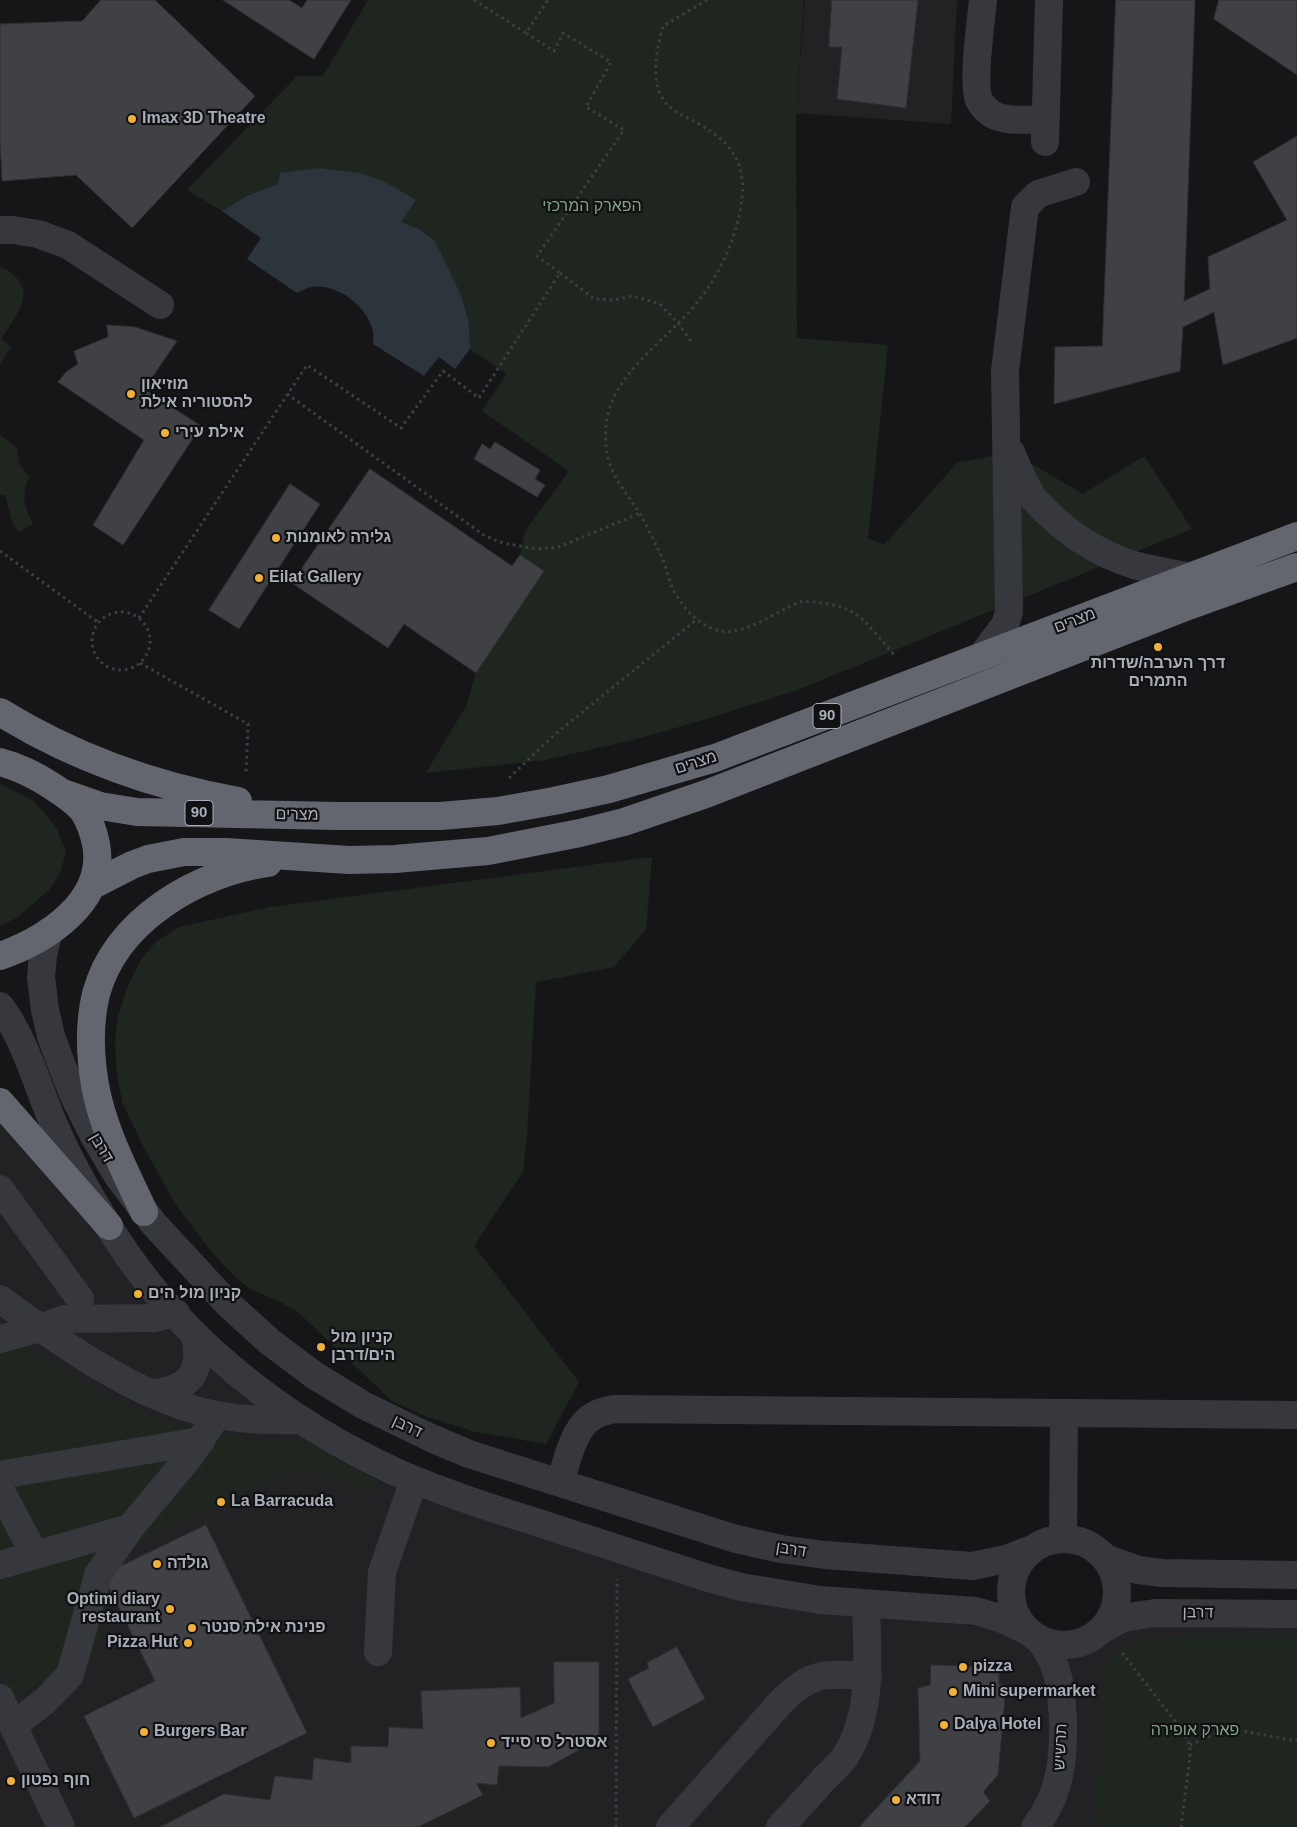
<!DOCTYPE html>
<meta charset="utf-8">
<style>
body{margin:0}
canvas{display:block;background:#161618}
</style>
<canvas width="1297" height="1827"></canvas>
<script>
const context = document.querySelector('canvas').getContext('2d');
context.lineJoin = 'round';
function fill(path, color) { context.fillStyle = color; context.fill(path, 'evenodd'); }
function trace(path, color, width, dash) { context.strokeStyle = color; context.lineWidth = width; context.lineCap = dash ? 'butt' : 'round'; context.setLineDash(dash || []); context.stroke(path); }
function write(font, color, halo, rows, align = 'center') {
  context.font = font + ' Helvetica,"Noto Sans Hebrew",sans-serif'; context.lineWidth = 4.5; context.setLineDash([]); context.textBaseline = 'middle'; context.strokeStyle = halo; context.fillStyle = color; for (const [text, x, y, turn = 0] of rows) {
    context.save(); context.translate(x, y); context.rotate((+turn || 0) * Math.PI / 180); context.textAlign = isNaN(turn) ? turn : align; if (halo) context.strokeText(text, 0, 0); context.fillText(text, 0, 0); context.restore();
  }
}
const built = new Path2D(`
 M805,0H957L951,124L796,113Z
 M0,1114L183,1333L469,1513L946,1623L1003,1629L1027,1643L1073,1655L1103,1645L1133,1626L1297,1624V1827H0Z`);
const green = new Path2D(`
 M368,0H804L796,113L797,338L888,345L868,538L884,545L957,463L1011,452L1083,494L1144,456L1192,529L797,690L713,717L641,738L546,760L426,773L466,706L476,673L544,571L520,555L525,531L569,471L482,411L507,374L470,349L469,323L462,297L435,241L419,229L401,222L416,200L278,184L246,196L222,211L187,190L297,76H323Z
 M0,267C13,271 27,286 23,300C21,310 7,330 1,339L11,347L0,365Z
 M0,435L17,448L20,465L29,477C21,496 24,506 33,524L18,532L12,521L5,495H0Z
 M0,784L34,801L56,827L66,852L60,873L49,890L18,917L0,926Z
 M652,857L646,929L614,967L536,982L527,1134L523,1172L474,1246L579,1382L546,1444L475,1432L425,1416L392,1401L299,1313L279,1301L250,1289L236,1278L210,1250L176,1205L142,1144L123,1104L117,1077L115,1041L118,1016L127,988L140,961L156,942L179,927L270,907Z
 M0,1326L20,1342L107,1396L159,1420L192,1428L256,1440L291,1439L312,1445L375,1480L371,1491L304,1467L296,1469L133,1545L110,1599L95,1656L14,1698L0,1668Z
 M1194,1636H1297V1827H1094L1097,1812L1102,1676L1115,1653L1140,1638Z`);
const water = new Path2D(`
 M318,168L360,173L385,182L416,200L401,222L419,229L435,241L462,297L469,323L470,349L455,369L439,357L424,376L373,344C373,340 374,335 373,332C368,306 337,283 311,287C306,288 301,291 297,293L247,259L261,238L222,211L246,196L278,184L280,173Z`);
const building = new Path2D(`
 M101,0H155L255,96L132,228L76,175L2,181L0,139V24L82,21Z
 M223,0H289L302,8L307,0H351L314,59Z
 M832,0H918L906,108L837,99L842,47H829Z
 M1116,0H1195L1184,301L1210,289L1208,257L1287,220L1253,162L1297,136V338L1223,365L1214,312L1183,327L1180,371L1054,404L1055,347L1102,346Z
 M1219,0H1297V75L1214,19Z
 M107,325L135,327L177,341L144,389L201,426L123,545L93,525L144,440L58,382L66,372L78,364L74,351L108,337Z
 M495,442L540,470L535,479L545,485L537,497L474,459L482,444L490,449Z
 M370,469L512,566L520,555L544,571L476,673L404,624L388,648L292,583Z
 M290,484L320,504L239,629L209,610Z
 M206,1525L307,1733L134,1818L84,1716L155,1681L103,1575Z
 M677,1647L705,1699L653,1727L628,1679L649,1668L647,1663Z
 M554,1662H599V1739L548,1767L499,1766L497,1785L476,1783L483,1795L418,1827H160L224,1794L270,1800L275,1776L312,1780L314,1758L351,1763V1746L388,1747L389,1727L423,1729L421,1691L520,1687L521,1718L554,1703Z
 M931,1665L999,1667V1684L1006,1685L998,1775L983,1792L990,1801L965,1827H859L920,1761L918,1688L930,1685Z`);
const path = new Path2D(`
 M474,0L526,33
 M707,0L663,26C657,48 650,78 663,99C671,112 685,116 697,123C735,143 749,168 740,211C733,247 715,283 691,310C665,339 623,369 610,407C605,423 604,441 608,457C613,480 628,494 640,514C648,527 654,542 661,555C667,568 669,583 676,595C686,610 696,622 713,629C737,639 766,618 787,608C791,606 796,603 800,602C814,600 842,605 854,613C866,620 886,646 896,657
 M560,273L594,299L613,300L633,296L660,304L678,323L693,344
 M287,394L485,536L503,543L536,549L559,547L640,513
 M0,551L99,623
 M92 641a29 29 0 1 1 58 0a29 29 0 1 1-58 0Z
 M139,618L307,365L401,428L443,371L479,398L560,273L537,256L624,130L586,107L611,62L563,33L554,51L526,33L548,0
 M140,663L248,724L246,774
 M509,778L554,735L696,620
 M1122,1653L1179,1726L1190,1745V1757L1181,1827
 M1190,1745L1227,1728L1297,1741
 M616,1827L617,1579`);
const minor = new Path2D(`
 M983,0C981,21 972,83 979,100C983,108 991,115 999,117C1014,122 1031,119 1046,119
 M1045,142L1049,0
 M0,230H13L38,234L68,245L160,305
 M1011,452C1018,468 1024,486 1035,500C1062,530 1096,553 1134,565C1152,570 1172,573 1191,577
 M981,657L1005,625L1009,612L1005,371L1025,207L1038,194L1076,182
 M49,931L43,955L41,977L45,1010L51,1036L59,1058L73,1094L94,1136L117,1175L154,1224L228,1304L270,1342L314,1375L363,1405L431,1438L469,1454L736,1539L781,1549L825,1555L972,1566L1006,1559L1032,1549
 M0,1006C25,1039 36,1082 52,1120C69,1161 92,1201 116,1238C183,1342 286,1422 398,1473C444,1493 491,1508 539,1523C595,1541 652,1560 708,1578L741,1587L820,1600L975,1611L1000,1618L1027,1631
 M0,1189L80,1299
 M0,1299C59,1342 132,1394 203,1412C235,1420 269,1421 302,1420
 M0,1339L40,1328L64,1319L154,1318L176,1313
 M152,1394C173,1390 195,1385 197,1359C198,1352 196,1344 196,1336
 M0,1475L201,1441
 M560,1483C566,1464 573,1431 589,1419C596,1413 605,1411 614,1409L1297,1415
 M0,1489L35,1555
 M1063,1538L1064,1413
 M1011 1592a53 53 0 1 1 106 0a53 53 0 1 1-106 0Z
 M1107,1559L1138,1570L1162,1573L1297,1575
 M0,1565L130,1528
 M1103,1629L1123,1618L1155,1613L1297,1614
 M378,1652L382,1572L414,1480
 M0,1698L61,1827
 M13,1726L45,1701L70,1675L98,1575L130,1528L190,1456L217,1415
 M670,1827L782,1701C812,1670 828,1674 868,1676
 M780,1827C795,1811 810,1795 824,1779C831,1772 839,1765 845,1757C874,1711 867,1655 866,1604
 M1035,1827C1060,1795 1064,1760 1063,1721C1061,1687 1060,1665 1038,1638`);
const highway = new Path2D(`
 M0,712C73,757 154,786 238,801
 M0,762C19,767 35,775 52,786C62,793 77,802 84,812C90,822 94,834 96,844C107,901 46,940 0,956
 M63,793L100,806L137,812L338,816H441L498,811L554,801L609,789L715,758L1297,536
 M91,886L132,865L148,859L184,852H226L349,860L395,859L488,851L580,833L624,822L706,794L1188,606L1297,567
 M0,1102L109,1226
 M144,1212C125,1171 103,1130 95,1085C90,1056 89,1023 96,994C116,920 197,873 268,863`);
const markers = [
 [132,119,5,"#f2b134"],
 [131,394,5,"#f2b134"],
 [165,433,5,"#f2b134"],
 [276,538,5,"#f2b134"],
 [259,578,5,"#f2b134"],
 [1158,647,5,"#f2b134"],
 [138,1294,5,"#f2b134"],
 [321,1347,5,"#f2b134"],
 [221,1502,5,"#f2b134"],
 [157,1564,5,"#f2b134"],
 [170,1609,5,"#f2b134"],
 [192,1628,5,"#f2b134"],
 [188,1643,5,"#f2b134"],
 [963,1667,5,"#f2b134"],
 [953,1692,5,"#f2b134"],
 [944,1725,5,"#f2b134"],
 [144,1732,5,"#f2b134"],
 [491,1743,5,"#f2b134"],
 [11,1781,5,"#f2b134"],
 [896,1800,5,"#f2b134"]
];
const shields = [
 [827,716,28],
 [199,813,28]
];
const shieldNames = [
 ["90",827,716],
 ["90",199,813]
];
const poiNames = [
 ["Imax 3D Theatre",142,119],
 ["מוזיאון",141,385],
 ["להסטוריה אילת",141,403],
 ["אילת עירי",175,433],
 ["גלירה לאומנות",286,538],
 ["Eilat Gallery",269,578],
 ["דרך הערבה/שדרות",1158,664,"center"],
 ["התמרים",1158,682,"center"],
 ["קניון מול הים",148,1294],
 ["קניון מול",331,1338],
 ["הים/דרבן",331,1356],
 ["La Barracuda",231,1502],
 ["גולדה",167,1564],
 ["Optimi diary",160,1600,"right"],
 ["restaurant",160,1618,"right"],
 ["פנינת אילת סנטר",202,1628],
 ["Pizza Hut",178,1643,"right"],
 ["pizza",973,1667],
 ["Mini supermarket",963,1692],
 ["Dalya Hotel",954,1725],
 ["Burgers Bar",154,1732],
 ["אסטרל סי סייד",501,1743],
 ["חוף נפטון",21,1781],
 ["דודא",906,1800]
];
const parkNames = [
 ["הפארק המרכזי",592,207],
 ["פארק אופירה",1195,1731]
];
const streetNames = [
 ["מצרים",1075,621,-21],
 ["מצרים",696,763,-18],
 ["מצרים",297,815,1],
 ["דרבן",101,1148,60],
 ["דרבן",407,1427,26],
 ["דרבן",791,1550,9],
 ["דרבן",1198,1613,1],
 ["תרשיש",1061,1747,-87]
];
fill(built, '#222225');
fill(green, '#1e261f');
fill(water, '#2c353c');
fill(building, '#404145');
trace(building, '#303034', 1);
trace(path, '#3d3f44', 3, [2.5, 4]);
trace(minor, '#37383d', 28);
trace(highway, '#63666e', 28);
for (const [x, y, r, color] of markers) { const dot = new Path2D(); dot.arc(x, y, r, 0, 2 * Math.PI); context.fillStyle = color; context.fill(dot); trace(dot, '#111113', 2); }
for (const [x, y, w] of shields) { const box = new Path2D(); box.roundRect(x - w / 2, y - 12.5, w, 25, 4); context.fillStyle = '#111113'; context.fill(box); trace(box, '#a8adb8', 1); }
write('bold 15px', '#a8adb8', null, shieldNames);
write('bold 16px', '#a8adb8', '#111113', poiNames, 'left');
write('16px', '#7fa381', '#111113', parkNames);
write('16px', '#a8adb8', '#111113', streetNames);
</script>
